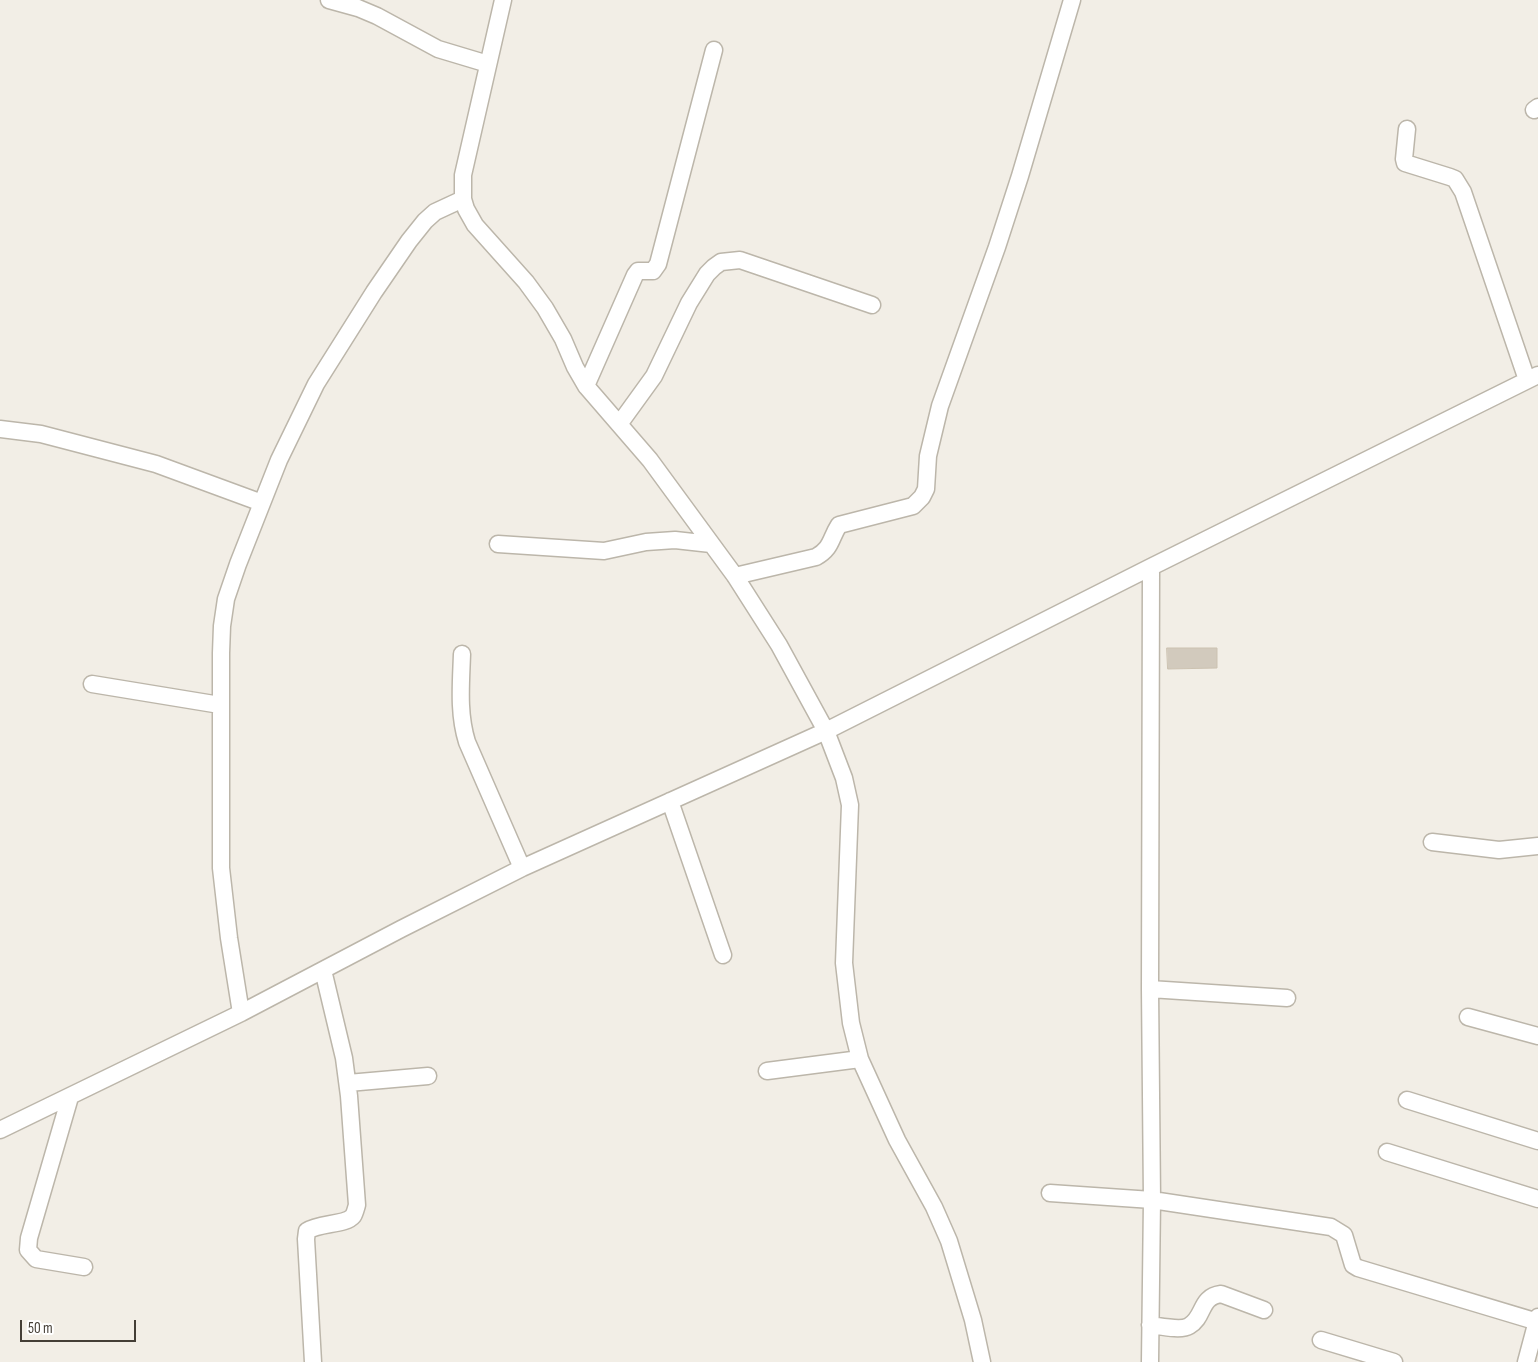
<!DOCTYPE html>
<style>
body{margin:0}
#map{position:relative;width:1538px;height:1362px;overflow:hidden;background:#f2eee6;font-family:"Sofia Sans Condensed",sans-serif}
canvas{display:block}
.scale{position:absolute;left:20px;top:1320px;width:116px;height:22px;box-sizing:border-box;border:2px solid #443e36;border-top:0;padding-left:6px;font-size:15px;line-height:18px;white-space:nowrap;color:#443e36;-webkit-text-stroke:4px #fff;paint-order:stroke}
</style>
<div id="map">
<canvas width="1538" height="1362"></canvas>
<div class="scale">50 m</div>
</div>
<script>
const context = document.querySelector('canvas').getContext('2d');
context.lineJoin = 'round';
function fill(path, color) { context.fillStyle = color; context.fill(path, 'evenodd'); }
function trace(path, color, width, dash) { context.strokeStyle = color; context.lineWidth = width; context.lineCap = dash ? 'butt' : 'round'; context.setLineDash(dash || []); context.stroke(path); }
const building = new Path2D(`
 M1167,648H1217V668L1168,669Z`);
const minor = new Path2D(`
 M329,0L358,8L377,16L438,49L488,64
 M503,0L463,175V199L466,209L475,225L526,282L545,308L563,339L575,367L586,386L650,460L735,576L779,645L826,731L844,778L850,805L844,963L851,1023L860,1059L897,1140L934,1207L949,1241L973,1320L982,1362
 M1534,110L1538,107
 M1407,129L1404,159L1405,163L1450,177L1455,179L1463,192L1527,380
 M586,386L635,275L638,271H653L658,264L714,50
 M620,423L654,376L689,303L707,274L714,267L721,262L740,260L872,305
 M0,429L41,434L156,464L262,503
 M498,544L604,551L646,542L675,540L711,544
 M735,576L816,557C832,548 830,539 839,525L913,506L922,497L926,489L928,456L940,406L997,247L1020,176L1072,0
 M462,654C461,684 458,713 467,742L522,868
 M92,684L220,705
 M670,801L723,955
 M1432,842L1499,850L1538,846
 M1150,989L1287,998
 M241,1013L229,938L221,868V653L222,626L226,599L238,564L279,460L316,384L374,292L409,241L425,221L435,212L463,199
 M1468,1017L1538,1036
 M767,1071L860,1059
 M348,1083L428,1076
 M70,1097L29,1238L28,1250L36,1259L84,1267
 M1407,1100L1538,1141
 M0,1130L241,1013L401,929L522,868L826,731L1151,567L1538,375
 M1387,1152L1538,1199
 M1050,1193L1152,1200L1331,1227L1344,1235L1353,1265L1358,1268L1538,1322
 M1150,1325C1159,1326 1181,1331 1189,1326C1205,1317 1199,1297 1221,1294L1264,1310
 M1321,1340L1394,1362
 M313,1362L306,1239L307,1231C319,1223 346,1225 353,1216C355,1213 356,1208 357,1205L349,1096L344,1058L323,970
 M1150,1362L1152,1200L1150,989L1151,567
 M1526,1362L1538,1317`);
fill(building, '#d2cabd');
trace(building, '#ccc2b1', 1);
trace(minor, '#bcb6aa', 19);
trace(minor, '#fff', 16);
</script>
